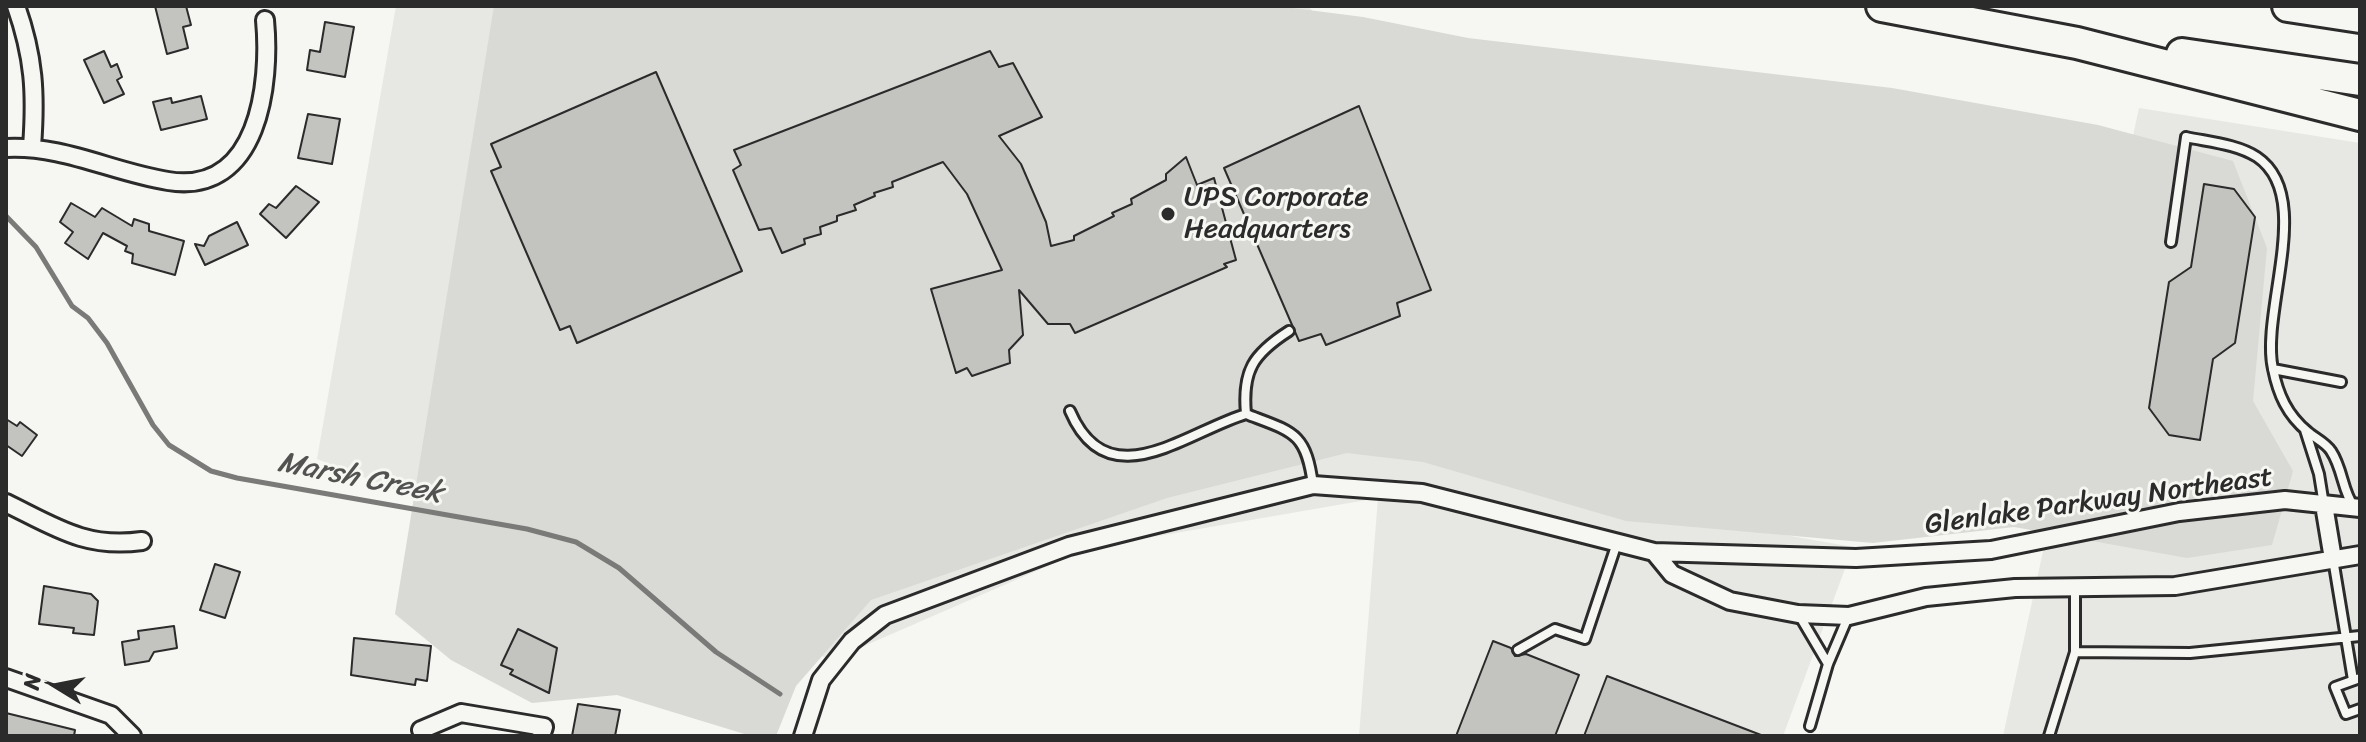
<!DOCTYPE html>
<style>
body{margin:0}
#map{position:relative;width:2366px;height:742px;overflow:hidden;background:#f6f6f2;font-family:Sriracha,sans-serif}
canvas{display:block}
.frame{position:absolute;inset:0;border:8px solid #2b2b2b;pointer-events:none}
.north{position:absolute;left:16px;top:646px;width:80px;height:80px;-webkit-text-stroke:6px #f6f6f2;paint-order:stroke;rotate:280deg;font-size:22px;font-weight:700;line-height:32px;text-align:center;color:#2b2b2b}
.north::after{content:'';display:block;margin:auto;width:28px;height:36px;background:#2b2b2b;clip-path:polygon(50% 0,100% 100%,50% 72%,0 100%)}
</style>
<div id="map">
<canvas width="2366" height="742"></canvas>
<div class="frame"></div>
<div class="north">N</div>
</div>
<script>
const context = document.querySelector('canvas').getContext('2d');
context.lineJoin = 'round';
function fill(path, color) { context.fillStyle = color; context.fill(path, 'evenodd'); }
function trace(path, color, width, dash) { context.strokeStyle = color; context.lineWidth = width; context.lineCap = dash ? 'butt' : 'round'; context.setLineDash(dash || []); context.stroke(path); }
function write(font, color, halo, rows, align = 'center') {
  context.font = font + ' Sriracha,sans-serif'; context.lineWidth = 6; context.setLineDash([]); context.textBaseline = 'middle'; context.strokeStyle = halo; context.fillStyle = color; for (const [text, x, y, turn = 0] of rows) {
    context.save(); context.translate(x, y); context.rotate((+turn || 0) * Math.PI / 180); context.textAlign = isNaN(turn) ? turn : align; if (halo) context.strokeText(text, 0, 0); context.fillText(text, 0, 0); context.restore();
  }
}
const built = new Path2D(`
 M396,6H1308L1330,30L1537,491L1853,547L1783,736H1359L1378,498L1089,548L832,660L317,459Z
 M2139,108L2360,143V736H2003Z`);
const green = new Path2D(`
 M494,6H1277L1363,17L1468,38L1892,88L2098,125L2233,161L2267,248L2253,401L2293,471L2272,545L2187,558L2014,527L1873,543L1626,521L1423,462L1347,453L1167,498L871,600L796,686L776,736H751L617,695L532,703L451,660L395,614Z`);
const stream = new Path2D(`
 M6,216L36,247L72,306L88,318L107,343L153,425L169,445L211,471L237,478L527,529L576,542L619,568L716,652L780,694`);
const building = new Path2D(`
 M155,6H186L191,25L183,27L188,48L167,54Z
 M325,22L354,27L345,77L307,70L310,50L320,52Z
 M104,51L111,67L117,64L122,77L117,80L124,94L104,103L84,60Z
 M990,51L999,67L1013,63L1042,117L999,136L1021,164L1046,222L1051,246L1074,240V236L1114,216L1112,213L1132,204L1131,199L1166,180V174L1186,157L1197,185L1214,178L1236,260L1224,264L1227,267L1075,333L1070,324H1048L1019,290L1023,335L1009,350L1010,363L972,376L967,368L956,373L931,289L1002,270L967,194L943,162L892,182L893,187L874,193L875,196L854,205L856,210L837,216V221L820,227L821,234L804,239L805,244L782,253L771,228L759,230L733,170L741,165L734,150Z
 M656,72L742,271L577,343L570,326L560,330L491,171L501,167L491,144Z
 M201,96L207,119L161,130L153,102L171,98L172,103Z
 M1359,106L1431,290L1397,303L1400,316L1326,345L1321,334L1299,341L1224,168Z
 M308,114L340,119L332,164L298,158Z
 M2204,184L2234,189L2255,217L2235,343L2213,359L2200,440L2169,435L2149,408L2169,282L2191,267Z
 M296,186L319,202L286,238L260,214L269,204L276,208Z
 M71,203L95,217L102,208L132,226L134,219L149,224V231L184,241L175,275L132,263L133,254L125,251L127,246L103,233L88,259L65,243L73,232L60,222Z
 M237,222L248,245L205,265L195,244L204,246L209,236Z
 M6,419L17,426L20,422L37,435L22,456L6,445Z
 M215,564L240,572L225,618L200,610Z
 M44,586L91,594L98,601L94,635L73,633L74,628L39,624Z
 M174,626L177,648L154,652L149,661L125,665L122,642L139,639L138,631Z
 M518,629L557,648L549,693L510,674L513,670L501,665Z
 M354,638L431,646L427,681L416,679L415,685L351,675Z
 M1493,641L1511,648L1515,656L1526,654L1579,675L1555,736H1456Z
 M1607,676L1761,735V736H1584Z
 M578,704L620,710L615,736H572Z
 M6,713L75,730L74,736H6Z`);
const service = new Path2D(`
 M2171,242L2186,137C2209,142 2237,144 2257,157C2315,196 2260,311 2273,369C2278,394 2287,415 2308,432C2315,438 2326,443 2331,451C2343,469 2342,490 2354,507
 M2273,369L2341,382
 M1070,411C1108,500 1186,432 1246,414C1293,432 1306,432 1313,485
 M1246,414C1242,371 1253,354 1289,331
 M2305,430L2319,474L2324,505
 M2333,559L2353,680
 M1799,615L1828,664
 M1518,650L1555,629L1585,639L1617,543
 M2075,652L2190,653L2360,636
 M2360,678L2335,687L2346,714L2360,709
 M1810,726L1828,664L1848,617
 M2049,736L2075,652V589`);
const minor = new Path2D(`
 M16,6C34,57 36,93 32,147
 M6,148C63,145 112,172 168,181C259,196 271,83 265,20
 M6,503C55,527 86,549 142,541
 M2324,505L2333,559
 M1654,552L1672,574L1730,601L1798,614L1849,616L1926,597L2015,588L2175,586L2360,555
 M6,678L111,715L132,736
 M424,736L421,730L461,713L544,727L541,736
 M803,736L821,680L852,641L885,615L1069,546L1313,485L1422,493L1654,552L1856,558L1991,550L2179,512L2285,500L2360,508`);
const motorway = new Path2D(`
 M1882,6L2077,43L2360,115
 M2288,6L2360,17
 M2182,54L2360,80`);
const markers = [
 [1168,214,8,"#2b2b2b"]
];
const poiNames = [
 ["UPS Corporate",1184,198],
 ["Headquarters",1184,230]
];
const streetNames = [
 ["Glenlake Parkway Northeast",2099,502,-8]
];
const waterNames = [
 ["Marsh Creek",360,479,11]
];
fill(built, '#e7e7e3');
fill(green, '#d9d9d5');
trace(stream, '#7a7a78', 5);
fill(building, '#c3c3c0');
trace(building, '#2b2b2b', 2);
trace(service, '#2b2b2b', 14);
trace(minor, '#2b2b2b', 22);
trace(motorway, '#2b2b2b', 36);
trace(service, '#f6f6f2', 8);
trace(minor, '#f6f6f2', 16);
trace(motorway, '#f6f6f2', 30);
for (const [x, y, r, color] of markers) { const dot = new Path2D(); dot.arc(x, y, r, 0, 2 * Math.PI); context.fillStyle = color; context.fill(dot); trace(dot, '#f6f6f2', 3); }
write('28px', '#2b2b2b', '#f6f6f2', poiNames, 'left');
write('28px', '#2b2b2b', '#f6f6f2', streetNames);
write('italic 30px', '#525251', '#f6f6f2', waterNames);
</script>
